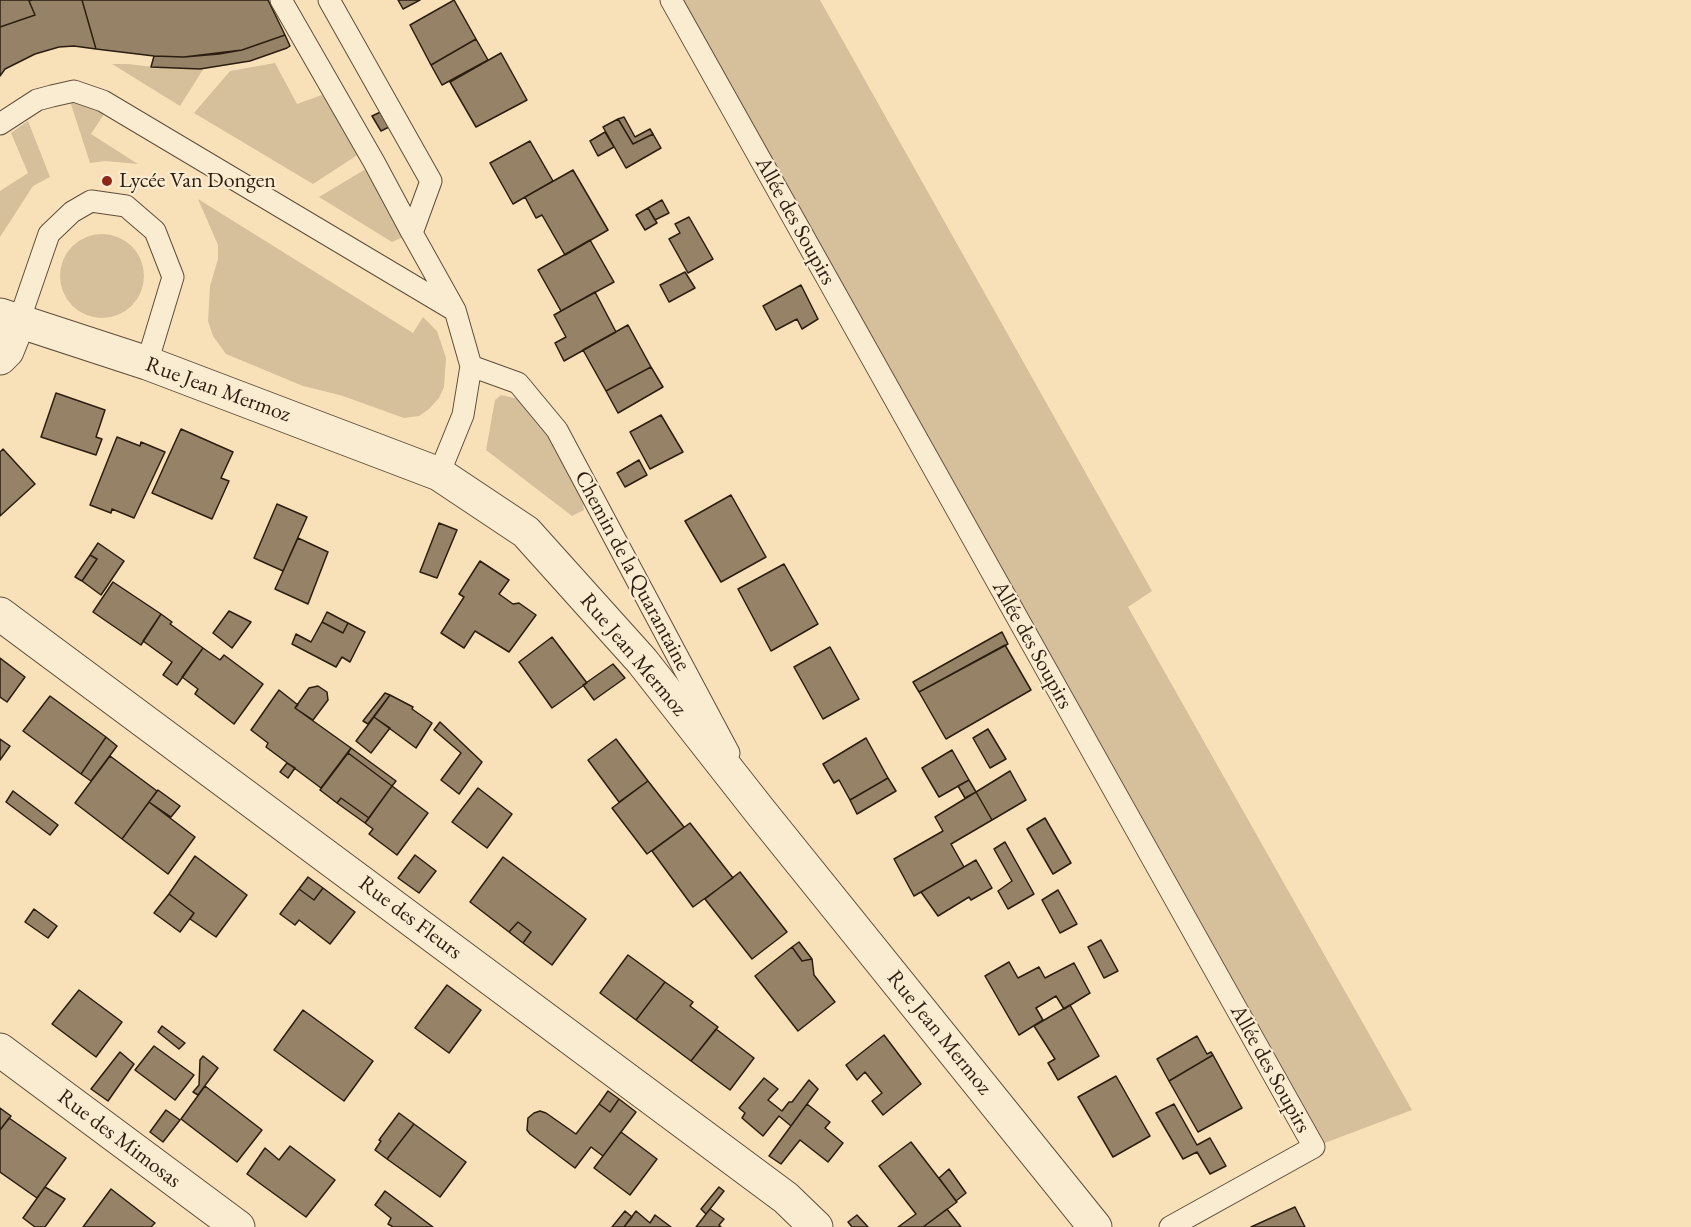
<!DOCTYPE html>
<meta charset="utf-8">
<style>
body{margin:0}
canvas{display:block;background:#f8e1b8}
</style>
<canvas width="1691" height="1227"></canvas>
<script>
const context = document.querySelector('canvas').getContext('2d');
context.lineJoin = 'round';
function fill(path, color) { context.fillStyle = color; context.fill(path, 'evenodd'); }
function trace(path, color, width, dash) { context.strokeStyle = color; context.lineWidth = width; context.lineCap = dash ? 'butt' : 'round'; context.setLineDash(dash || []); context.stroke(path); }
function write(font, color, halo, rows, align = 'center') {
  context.font = font + ' "EB Garamond",serif'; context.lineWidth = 4.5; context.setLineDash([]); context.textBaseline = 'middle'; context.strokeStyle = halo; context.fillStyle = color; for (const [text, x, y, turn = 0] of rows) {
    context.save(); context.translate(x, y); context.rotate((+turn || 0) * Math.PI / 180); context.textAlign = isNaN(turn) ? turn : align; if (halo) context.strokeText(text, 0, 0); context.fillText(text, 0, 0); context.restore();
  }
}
const green = new Path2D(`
 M671,0H820L1152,591L1128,607L1412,1110L1314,1147Z
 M275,63L297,104L322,95L359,154L313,184L194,113L230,71Z
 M112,64H128L162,68H204L180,106Z
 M70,101L108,108L91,134L138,164L105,161L90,163Z
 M28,121L50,177L33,186L0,237V191L28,173L11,133Z
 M369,167L412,233L392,242L319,197Z
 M198,199L413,333L423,317L437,331L446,358L444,387L439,398L429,409L419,416L404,418L340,395L303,386L226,354L213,336L208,321L210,286L218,259V245Z
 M60 276a42 42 0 1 1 84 0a42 42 0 1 1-84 0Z
 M501,395L519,399L548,428L581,489L584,510L572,516L486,450L495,400Z`);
const building = new Path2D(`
 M0,0H32L29,1L35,15L0,27Z
 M32,0H82L96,49L74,46L59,47L35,54L5,69L0,76V27L35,15L29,1Z
 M82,0H268L285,35L242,50L184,57L154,56L96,49Z
 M398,0H420L403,9Z
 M454,0L476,39L431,65L410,25Z
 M285,35L290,46L287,48L250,61L200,69L151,67L154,56L184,57L219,54L242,50Z
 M476,39L488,60L442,85L431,65Z
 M501,53L527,100L476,127L450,82Z
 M387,109L395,124L381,131L372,116Z
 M624,117L635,137L650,129L653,134L633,144L618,119Z
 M618,119L633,144L653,134L661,148L626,168L603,127Z
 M605,132L614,147L598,156L590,141Z
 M530,141L553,181L513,204L490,163Z
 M573,170L608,230L565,255L542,215L536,218L525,197Z
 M662,200L669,213L655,220L648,208Z
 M648,208L657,223L645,230L636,215Z
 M689,217L713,259L688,273L669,239L680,233L675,224Z
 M590,240L614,282L561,311L538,270Z
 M685,272L695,288L669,302L660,285Z
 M801,285L818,319L802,329L797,319L776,330L763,306Z
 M595,292L616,332L564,361L555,343L566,337L554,315Z
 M628,325L651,367L606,391L583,350Z
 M651,367L663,387L618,413L606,391Z
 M56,393L105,410L96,437L102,439L96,455L41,437Z
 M661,415L683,452L650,469L630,432Z
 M181,429L233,452L221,478L229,481L212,519L152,493Z
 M117,437L140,446L141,442L165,452L134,518L112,509L111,513L90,505Z
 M3,449L35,484L0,516V452Z
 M639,460L647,475L625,487L617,473Z
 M731,495L766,557L721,582L685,521Z
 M277,504L307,517L283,571L254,558Z
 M439,523L457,530L437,578L420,572Z
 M298,538L328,552L308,604L275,589Z
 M98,543L124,561L101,595L82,581L97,559L90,555Z
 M90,555L97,559L82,581L75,577Z
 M480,561L509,580L499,594L513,604L519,603L536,615L509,652L475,631L464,648L441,633L464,597L459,594Z
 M784,564L818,624L771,651L738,589Z
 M113,582L161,614L141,645L93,612Z
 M229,611L251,622L232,648L213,633Z
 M327,612L348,623L343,633L322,622Z
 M161,614L172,622L170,624L203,648L177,685L163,675L172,662L143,641Z
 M322,622L343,633L348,623L365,632L350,662L342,657L336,667L292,644L296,634L311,642Z
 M1002,632L1008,644L919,692L913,682Z
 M552,637L587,683L552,708L519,662Z
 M1005,645L1031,690L946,739L919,692Z
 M830,647L859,699L823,719L794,667Z
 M203,648L220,660L224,655L263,684L234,724L195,694L198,689L182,677Z
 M0,658L25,677L7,702L0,697Z
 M613,664L625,678L594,700L583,685Z
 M318,686L327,692L328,700L313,720L295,708L309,688Z
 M279,690L298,705L295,708L351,748L321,788L266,747L268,743L251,730Z
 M385,693L390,695L368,724L363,721Z
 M390,695L413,707L412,709L432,723L416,748L374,717Z
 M50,696L106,737L81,774L23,731Z
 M374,717L390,728L371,753L356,741Z
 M440,722L482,762L459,794L441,780L461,753L434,730Z
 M988,729L1006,759L990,768L973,738Z
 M106,737L117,746L91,781L81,774Z
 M866,738L888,778L850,800L839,780L834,783L823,764Z
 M0,739L10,746L0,760Z
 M616,739L648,781L619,802L588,760Z
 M351,748L396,781L392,786L348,753Z
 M952,750L969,780L939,797L922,768Z
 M348,753L392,786L369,818L341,798L337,803L320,790Z
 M110,756L157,791L122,839L75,803Z
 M287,763L295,768L288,778L280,772Z
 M1010,771L1026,800L992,820L976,792Z
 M888,778L896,791L857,814L850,800Z
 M969,780L976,792L965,798L958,786Z
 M648,781L684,827L647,854L612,808Z
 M392,786L428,813L397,855L369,834L373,829L365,823Z
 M478,788L512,814L487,848L452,822Z
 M158,790L180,806L171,817L149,802Z
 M13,791L58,825L50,835L6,802Z
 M976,792L992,820L951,844L964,867L914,896L894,859L943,831L935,817Z
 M341,798L369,818L365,823L337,803Z
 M149,802L195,837L168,874L122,839Z
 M1045,818L1071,863L1053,874L1027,829Z
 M690,823L733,878L693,907L652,851Z
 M1005,842L1034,894L1008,909L998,891L1012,881L994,849Z
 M415,855L436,871L419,893L398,878Z
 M195,856L247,895L216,937L190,919L194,913L169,894Z
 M503,857L586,919L552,965L523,943L531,932L518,922L509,932L470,902Z
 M976,860L992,888L971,900L969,897L938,916L921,892Z
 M740,872L787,932L752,959L705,899Z
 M308,877L323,888L314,900L299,889Z
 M323,888L355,912L330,944L299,920L295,925L280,914L299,889L314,900Z
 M1058,890L1077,924L1060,933L1042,900Z
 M169,894L194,913L180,932L154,913Z
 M34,909L57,926L48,938L25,922Z
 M518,922L531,932L523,943L509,932Z
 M1101,940L1118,971L1104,978L1088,947Z
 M799,942L812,959L802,961L792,947Z
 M792,947L802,961L812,959L814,975L835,1002L798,1031L755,976Z
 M628,955L665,982L636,1020L600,993Z
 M1009,962L1018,978L1039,967L1045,978L1074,963L1090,993L1064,1009L1056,996L1036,1008L1043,1020L1019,1035L985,976Z
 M665,982L693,1002L690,1006L718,1027L691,1061L636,1020Z
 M447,985L481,1010L449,1053L415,1028Z
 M79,990L122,1022L96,1057L52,1024Z
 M1070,1005L1099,1056L1058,1080L1048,1063L1055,1059L1034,1026Z
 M303,1010L373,1061L344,1101L274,1050Z
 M162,1026L185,1043L179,1049L158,1032Z
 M716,1029L754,1058L730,1090L691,1061Z
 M884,1035L921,1084L883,1115L872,1101L882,1093L865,1072L857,1080L846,1065Z
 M1197,1036L1207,1054L1211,1052L1213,1055L1169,1081L1157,1059Z
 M154,1046L194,1075L175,1100L135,1070Z
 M120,1052L134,1064L108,1101L91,1089Z
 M1213,1055L1242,1108L1198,1132L1169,1081Z
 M203,1056L218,1068L198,1095L193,1092L199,1085L200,1060Z
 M1116,1076L1150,1136L1113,1157L1078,1097Z
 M764,1078L778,1089L768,1100L782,1111L789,1102H792L809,1080L818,1089L791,1126L779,1116L763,1136L742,1118L745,1113L739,1108Z
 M205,1086L262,1130L237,1162L181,1119Z
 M608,1091L619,1099L610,1112L599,1104Z
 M619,1099L636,1112L603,1156L591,1147L575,1168L530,1134L527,1130L528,1118L534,1113L540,1111L546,1113L576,1134L599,1104L610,1112Z
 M807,1104L830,1122L825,1128L843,1143L828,1162L800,1140L781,1164L769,1156Z
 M1174,1104L1197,1145L1210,1138L1226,1166L1210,1174L1197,1152L1183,1159L1156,1113Z
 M0,1108L11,1116L0,1130Z
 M166,1110L180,1120L163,1142L150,1132Z
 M399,1113L414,1124L387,1159L375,1150L381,1141L379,1140Z
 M9,1118L66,1158L37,1198L0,1172V1130Z
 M414,1124L466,1162L440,1197L387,1159Z
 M621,1132L657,1159L630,1195L594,1168Z
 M911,1142L957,1202L923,1227H898L916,1214L879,1166Z
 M290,1146L335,1180L306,1217L247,1174L265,1148L279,1160Z
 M949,1169L966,1193L956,1201L939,1178Z
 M45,1187L65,1199L45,1227H35L23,1218Z
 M719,1187L724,1191L706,1214L701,1209Z
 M111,1189L155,1223L151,1227H83Z
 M385,1191L433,1227H393L388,1224L391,1218L375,1205Z
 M1295,1207L1305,1227H1251Z
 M710,1209L724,1219L719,1225L721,1227H696Z
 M947,1209L961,1227H923Z
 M625,1211L632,1217L624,1227H612Z
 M636,1211L650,1223L655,1215L671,1227H624Z
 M857,1215L868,1227H852L848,1222Z`);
const lane = new Path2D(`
 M281,0L374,162L412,233
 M329,0L431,181L412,233L455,310L471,366L463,415L439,474
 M671,0L1314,1147L1170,1227
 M0,124L37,100L52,96L74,91L103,101L454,310
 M19,321L49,234L72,212L91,201L126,206L155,231L173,277L147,363
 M471,366L518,383L557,430L729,753`);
const street = new Path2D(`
 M0,315L147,363L439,474L526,532L642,661L759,810L1095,1227
 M0,358L7,351L19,321
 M0,614L786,1198L816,1227
 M0,1050L238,1227`);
const markers = [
 [107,181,6,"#8f2418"]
];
const poiNames = [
 ["Lycée Van Dongen",119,181]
];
const streetNames = [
 ["Allée des Soupirs",795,221,61],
 ["Rue Jean Mermoz",218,390,20],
 ["Chemin de la Quarantaine",632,571,62],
 ["Allée des Soupirs",1032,645,61],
 ["Rue Jean Mermoz",633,655,50],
 ["Rue des Fleurs",410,918,37],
 ["Rue Jean Mermoz",939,1033,51],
 ["Allée des Soupirs",1270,1069,61],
 ["Rue des Mimosas",119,1139,37]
];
fill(green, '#d5c09b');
fill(building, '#968367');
trace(building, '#2c1d10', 1.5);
trace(lane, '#5f4e3a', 23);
trace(street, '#5f4e3a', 35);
trace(lane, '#faecd1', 21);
trace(street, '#faecd1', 33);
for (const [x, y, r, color] of markers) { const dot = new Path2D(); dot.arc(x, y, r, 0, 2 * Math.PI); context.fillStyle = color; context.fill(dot); trace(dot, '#faecd1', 2); }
write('22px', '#2c1d10', '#faecd1', poiNames, 'left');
write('22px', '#2c1d10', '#faecd1', streetNames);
</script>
